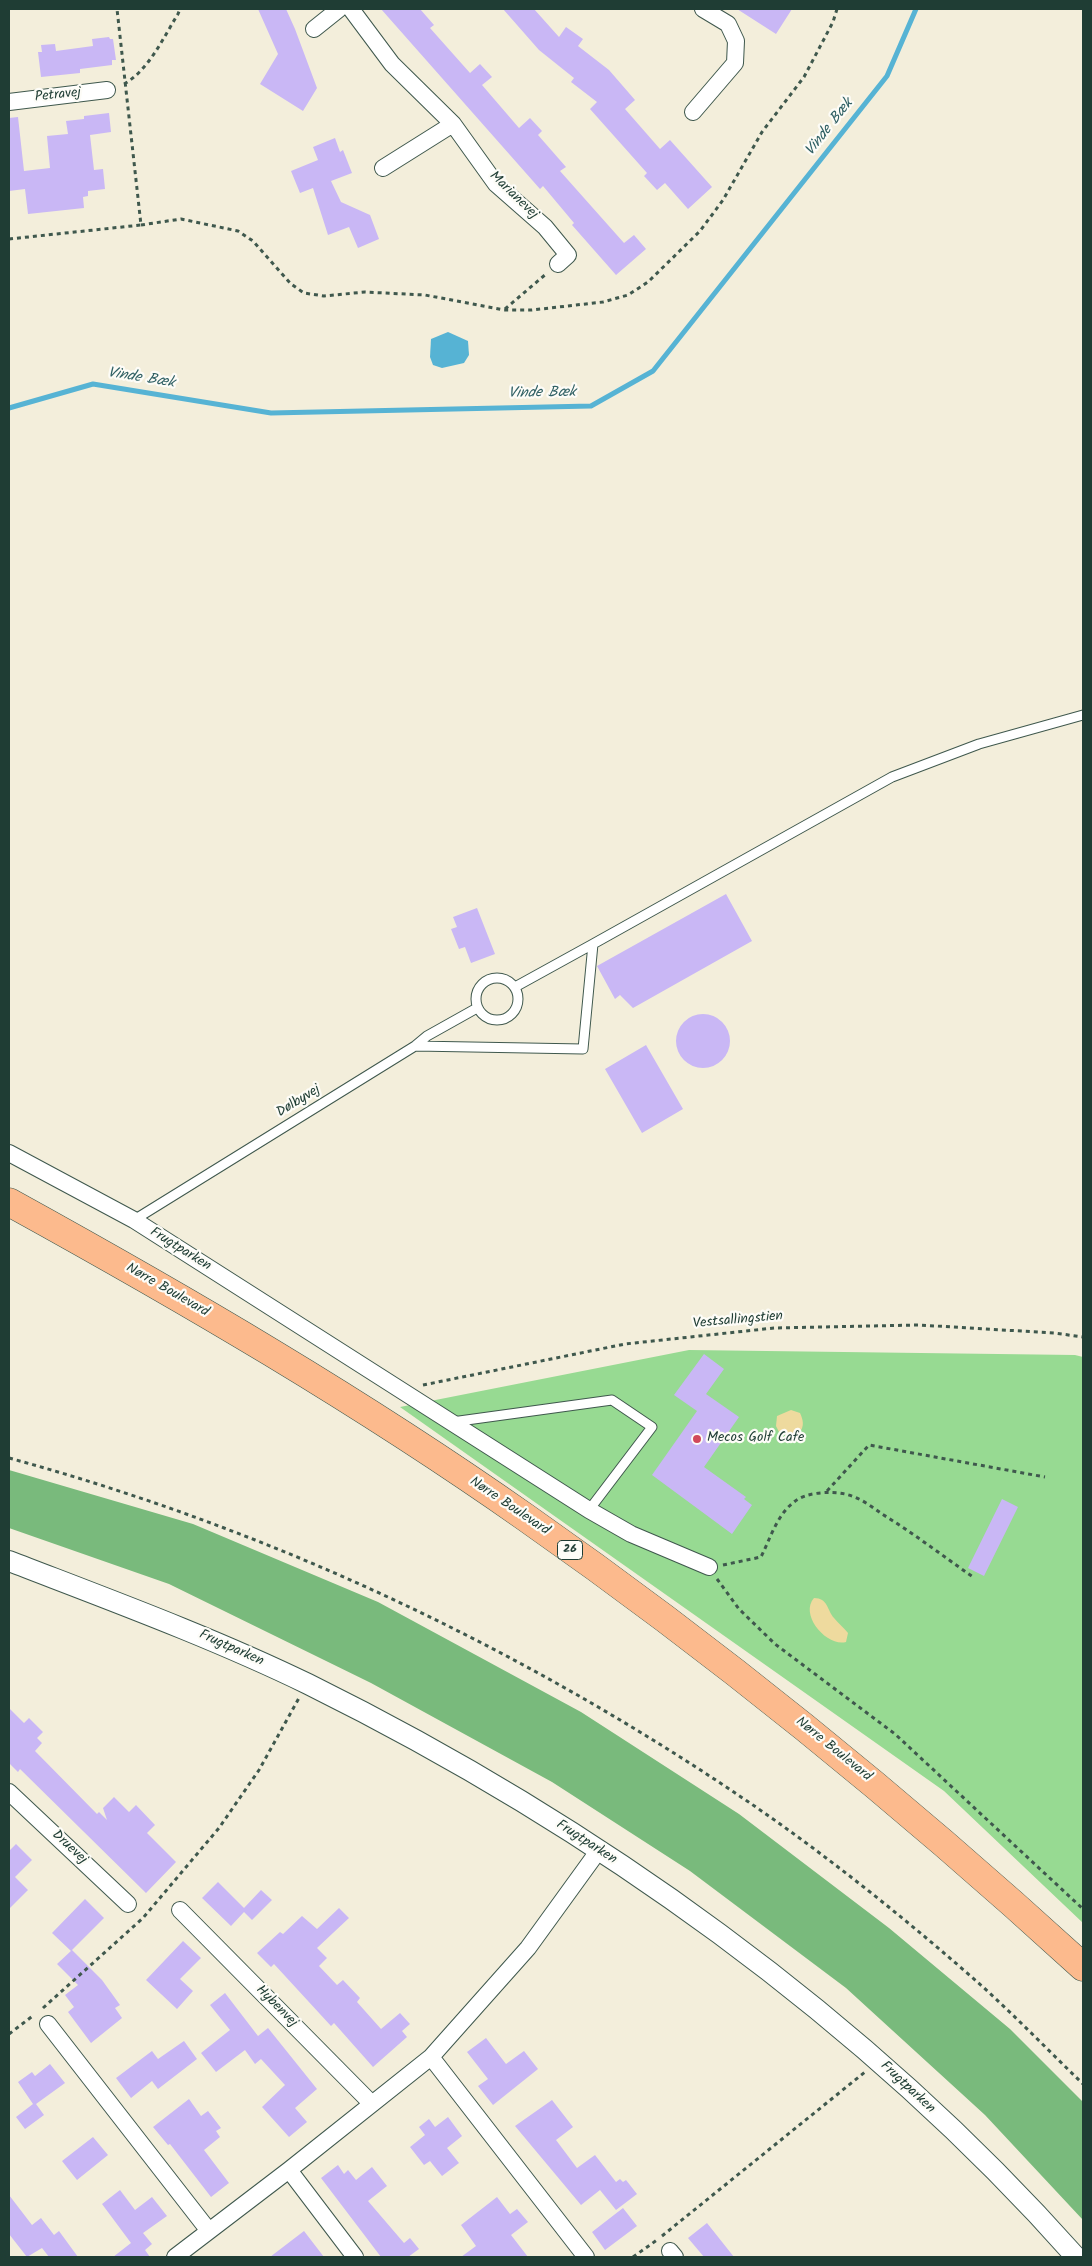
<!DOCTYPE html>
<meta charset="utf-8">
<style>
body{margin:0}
#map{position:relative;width:1092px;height:2266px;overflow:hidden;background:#f3eedb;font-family:Kalam,sans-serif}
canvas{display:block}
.frame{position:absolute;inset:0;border:10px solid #1f3d34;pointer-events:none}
</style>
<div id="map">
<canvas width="1092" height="2266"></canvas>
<div class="frame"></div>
</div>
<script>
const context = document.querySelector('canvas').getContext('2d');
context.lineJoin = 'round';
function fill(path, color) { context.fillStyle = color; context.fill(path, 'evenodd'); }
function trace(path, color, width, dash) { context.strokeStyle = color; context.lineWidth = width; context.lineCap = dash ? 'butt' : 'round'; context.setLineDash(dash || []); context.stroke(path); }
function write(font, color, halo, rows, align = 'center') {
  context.font = font + ' Kalam,sans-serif'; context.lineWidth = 4.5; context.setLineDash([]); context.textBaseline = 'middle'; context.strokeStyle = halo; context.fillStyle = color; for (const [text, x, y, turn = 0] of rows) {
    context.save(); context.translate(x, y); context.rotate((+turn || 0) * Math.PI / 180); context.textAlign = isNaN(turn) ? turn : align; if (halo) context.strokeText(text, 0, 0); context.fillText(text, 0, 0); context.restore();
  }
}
const green = new Path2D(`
 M689,1350L1075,1355L1083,1357V1923L944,1791L400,1407Z`);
const forest = new Path2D(`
 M9,1470L193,1524L378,1602L581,1712L739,1814L889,1928L1010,2029L1083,2102V2220L985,2115L846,1988L690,1871L552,1782L371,1683L169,1584L9,1528Z`);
const sand = new Path2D(`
 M791,1410L800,1413C803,1420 805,1426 799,1433L780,1434L776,1426L777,1416Z
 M814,1598C828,1598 827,1610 834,1618C838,1623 844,1628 848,1633L846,1642C827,1647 799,1615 814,1598Z`);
const water = new Path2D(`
 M448,332L468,341L469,355L464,363L442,368L433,365L430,357L431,339Z`);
const stream = new Path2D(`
 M9,408L93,384L271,413L591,406L653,371L887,76L916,9`);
const building = new Path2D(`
 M258,9H286L295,29L317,88L303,111L260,84L278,54Z
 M381,9H420L434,25L430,28L470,73L480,64L492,77L482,85L519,128L530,118L542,131L538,135L566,167L560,171L624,243L634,235L646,249L616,275L572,225L574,223L543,186L540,189Z
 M503,9H534L559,37L566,27L583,39L578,46L609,70L635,100L625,109L660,149L670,140L712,187L688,209L665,183L657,190L644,176L647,173L590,109L597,102L571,82L574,78L539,50Z
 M737,9H792L776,34Z
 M109,37L110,39H113L116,60H112V65L80,69V73L41,77L38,52H42L41,45L55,44L56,51L93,46L92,39Z
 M109,113L111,132L90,135L94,170L103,169L105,189L88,191V196L83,197L84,208L28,214L25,189L9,191V118L18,117L24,171L50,168L47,136L68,134L66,121L84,119V116Z
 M335,138L340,152L343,150L352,173L331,181L341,202L370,215L379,239L358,248L349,227L328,235L313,188L300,193L291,171L318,160L313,147Z
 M726,894L752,941L633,1008L620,995L615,999L597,966Z
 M477,908L495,954L471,963L465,947L459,949L451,929L457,927L453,917Z
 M676 1041a27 27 0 1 1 54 0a27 27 0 1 1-54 0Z
 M646,1045L683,1109L642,1133L605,1069Z
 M704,1354L724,1369L706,1394L739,1417L704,1467L746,1497L744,1499L752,1505L732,1534L652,1475L697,1411L674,1395Z
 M1002,1499L1018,1507L984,1576L968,1568Z
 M9,1708L24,1723L29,1718L43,1732L37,1738L42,1743L35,1751L97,1814L99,1812L107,1820L103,1808L114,1797L129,1812L136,1805L155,1825L147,1833L176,1862L146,1893L20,1769L18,1772L9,1763Z
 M16,1844L32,1860L15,1877L28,1890L9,1909V1851Z
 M218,1882L244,1908L261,1890L272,1900L252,1920L244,1912L231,1926L202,1898Z
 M85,1899L104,1918L71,1951L52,1933Z
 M339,1908L349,1918L317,1948L327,1958L319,1966L337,1985L343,1980L360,1998L357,2002L381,2029L400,2013L410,2024L402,2031L407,2037L373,2067L334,2023L331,2026L274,1964L271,1967L257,1953L280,1932L283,1934L302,1916L317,1929Z
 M183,1941L201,1958L180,1979L193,1991L177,2009L146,1980Z
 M72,1950L102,1980L120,2005L115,2008L122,2018L91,2043L68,2012L74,2007L65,1995L78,1985L57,1964Z
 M225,1993L258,2036L268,2028L317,2089L295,2108L307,2122L289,2137L262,2107L285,2085L261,2059L255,2064L245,2050L216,2072L201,2053L230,2030L210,2005Z
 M486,2038L506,2064L524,2051L538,2069L493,2105L478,2086L488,2079L467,2052Z
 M184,2041L197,2059L158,2089L152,2081L131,2098L116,2078L152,2051L158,2059Z
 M50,2064L65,2083L36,2104L44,2115L25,2129L16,2117L33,2104L18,2082L32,2072L35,2076Z
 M189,2099L201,2116L208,2111L221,2128L216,2131L220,2137L204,2150L229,2183L211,2197L170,2144L168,2145L153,2127Z
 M552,2100L573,2127L556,2140L577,2168L595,2155L616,2182L620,2179L623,2182L626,2180L637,2194L616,2210L600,2190L581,2205L515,2126Z
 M448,2117L462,2136L447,2148L459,2163L442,2176L430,2161L424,2165L410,2147L425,2135L419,2127L429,2119L435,2127Z
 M93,2137L108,2155L77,2180L62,2161Z
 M338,2165L344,2174L348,2170L356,2180L372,2167L387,2186L368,2201L404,2243L410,2238L419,2249L408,2257H381L321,2178Z
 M120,2190L135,2210L152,2197L167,2216L143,2233L152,2244L145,2250L150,2257H113L131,2243L102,2204Z
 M9,2195L32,2225L41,2218L54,2235L59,2231L78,2257H49L42,2248L27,2257L9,2234Z
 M497,2197L510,2214L517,2209L528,2222L511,2235L528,2257H461L476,2246L461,2225Z
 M623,2208L637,2226L605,2250L592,2232Z
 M707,2223L734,2257H704L688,2238Z
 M304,2231L324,2257H270Z`);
const path = new Path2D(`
 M124,84C149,70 163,38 178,14L180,9
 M141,225L181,219L238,231L253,241L291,284L304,293L324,296L365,292L425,295L504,310H532L603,302L628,295L648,282L700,231L723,200L762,132L804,77L833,22L837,9
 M9,239L141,225L117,9
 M505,309L546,274
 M423,1385L625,1344L774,1328L919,1325L1054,1333L1083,1337
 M9,1458C273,1530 524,1649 750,1803C829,1857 912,1924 983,1987C1017,2018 1050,2052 1083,2084
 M827,1491L869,1445L1045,1477
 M723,1565L761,1557C770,1539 777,1515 794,1502C805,1492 831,1491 845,1494C859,1497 871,1506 882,1514C913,1533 943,1556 973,1577
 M717,1579L739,1609L775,1644L895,1734L1083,1909
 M43,2008L143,1918L219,1828L259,1770L299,1698
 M9,2034L34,2015
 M662,2236L865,2072
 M633,2257L657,2240`);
const service = new Path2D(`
 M476 999a21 21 0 1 1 42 0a21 21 0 1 1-42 0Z
 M515,987L593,944
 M415,1046L583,1049L593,944L892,777L979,744L1083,715
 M134,1220L415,1046L427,1036L477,1008
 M452,1422L612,1400L652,1427L589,1510`);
const minor = new Path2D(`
 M351,9L392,64L453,124L496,184L545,227L568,255L558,264
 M314,29L339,9
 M9,102L107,90
 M693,112L735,63L736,41L728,24L703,9
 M383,168L453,124
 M9,1153L134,1220L589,1510L631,1534L709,1567
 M9,1792L128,1904
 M180,1910L372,2104
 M48,2024L209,2231
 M431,2057L586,2257
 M289,2170L355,2257
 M670,2251L675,2257
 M175,2257L289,2170L431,2057L528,1948L599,1850`);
const tertiary = new Path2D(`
 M9,1561C110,1600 211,1637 308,1684C593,1825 864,2018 1076,2257`);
const trunk = new Path2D(`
 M9,1202C185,1299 360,1401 525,1517C721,1654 906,1805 1083,1967`);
const markers = [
 [697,1439,5,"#d1495b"]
];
const shields = [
 [570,1550,25]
];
const shieldNames = [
 ["26",570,1550]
];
const streetNames = [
 ["Petravej",58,96,-6],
 ["Marianevej",513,196,44],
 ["Dølbyvej",299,1102,-32],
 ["Frugtparken",180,1250,32],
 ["Nørre Boulevard",167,1291,30],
 ["Vestsallingstien",738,1321,-5],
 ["Nørre Boulevard",509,1507,34],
 ["Frugtparken",231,1649,24],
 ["Nørre Boulevard",833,1750,39],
 ["Frugtparken",586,1843,33],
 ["Druevej",69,1848,43],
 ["Hybenvej",276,2007,45],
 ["Frugtparken",907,2088,43]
];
const poiNames = [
 ["Mecos Golf Cafe",707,1439]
];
const waterNames = [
 ["Vinde Bæk",830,128,-52],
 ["Vinde Bæk",141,379,9],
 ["Vinde Bæk",542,394,-1]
];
fill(green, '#97da92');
fill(forest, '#79ba7c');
fill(sand, '#eeda9e');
fill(water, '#56b3d4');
trace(stream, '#56b3d4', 5);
fill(building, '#c9b7f5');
trace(service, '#3f584d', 11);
trace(minor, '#3f584d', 18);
trace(tertiary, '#3f584d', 22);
trace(trunk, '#3f584d', 29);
trace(path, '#3f584d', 3, [4, 4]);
trace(service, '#fff', 9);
trace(minor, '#fff', 16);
trace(tertiary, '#fff', 20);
trace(trunk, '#fcba8d', 28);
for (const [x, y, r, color] of markers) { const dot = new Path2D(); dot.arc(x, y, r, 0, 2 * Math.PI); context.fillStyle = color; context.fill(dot); trace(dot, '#fdfcf7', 2); }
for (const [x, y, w] of shields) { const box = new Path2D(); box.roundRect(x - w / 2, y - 9.5, w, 19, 4); context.fillStyle = '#fdfcf7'; context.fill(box); trace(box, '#1f3d34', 1); }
write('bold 12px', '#1f3d34', null, shieldNames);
write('14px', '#1f3d34', '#fdfcf7', streetNames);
write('14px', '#1f3d34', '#fdfcf7', poiNames, 'left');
write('italic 15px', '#306064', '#fdfcf7', waterNames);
</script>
